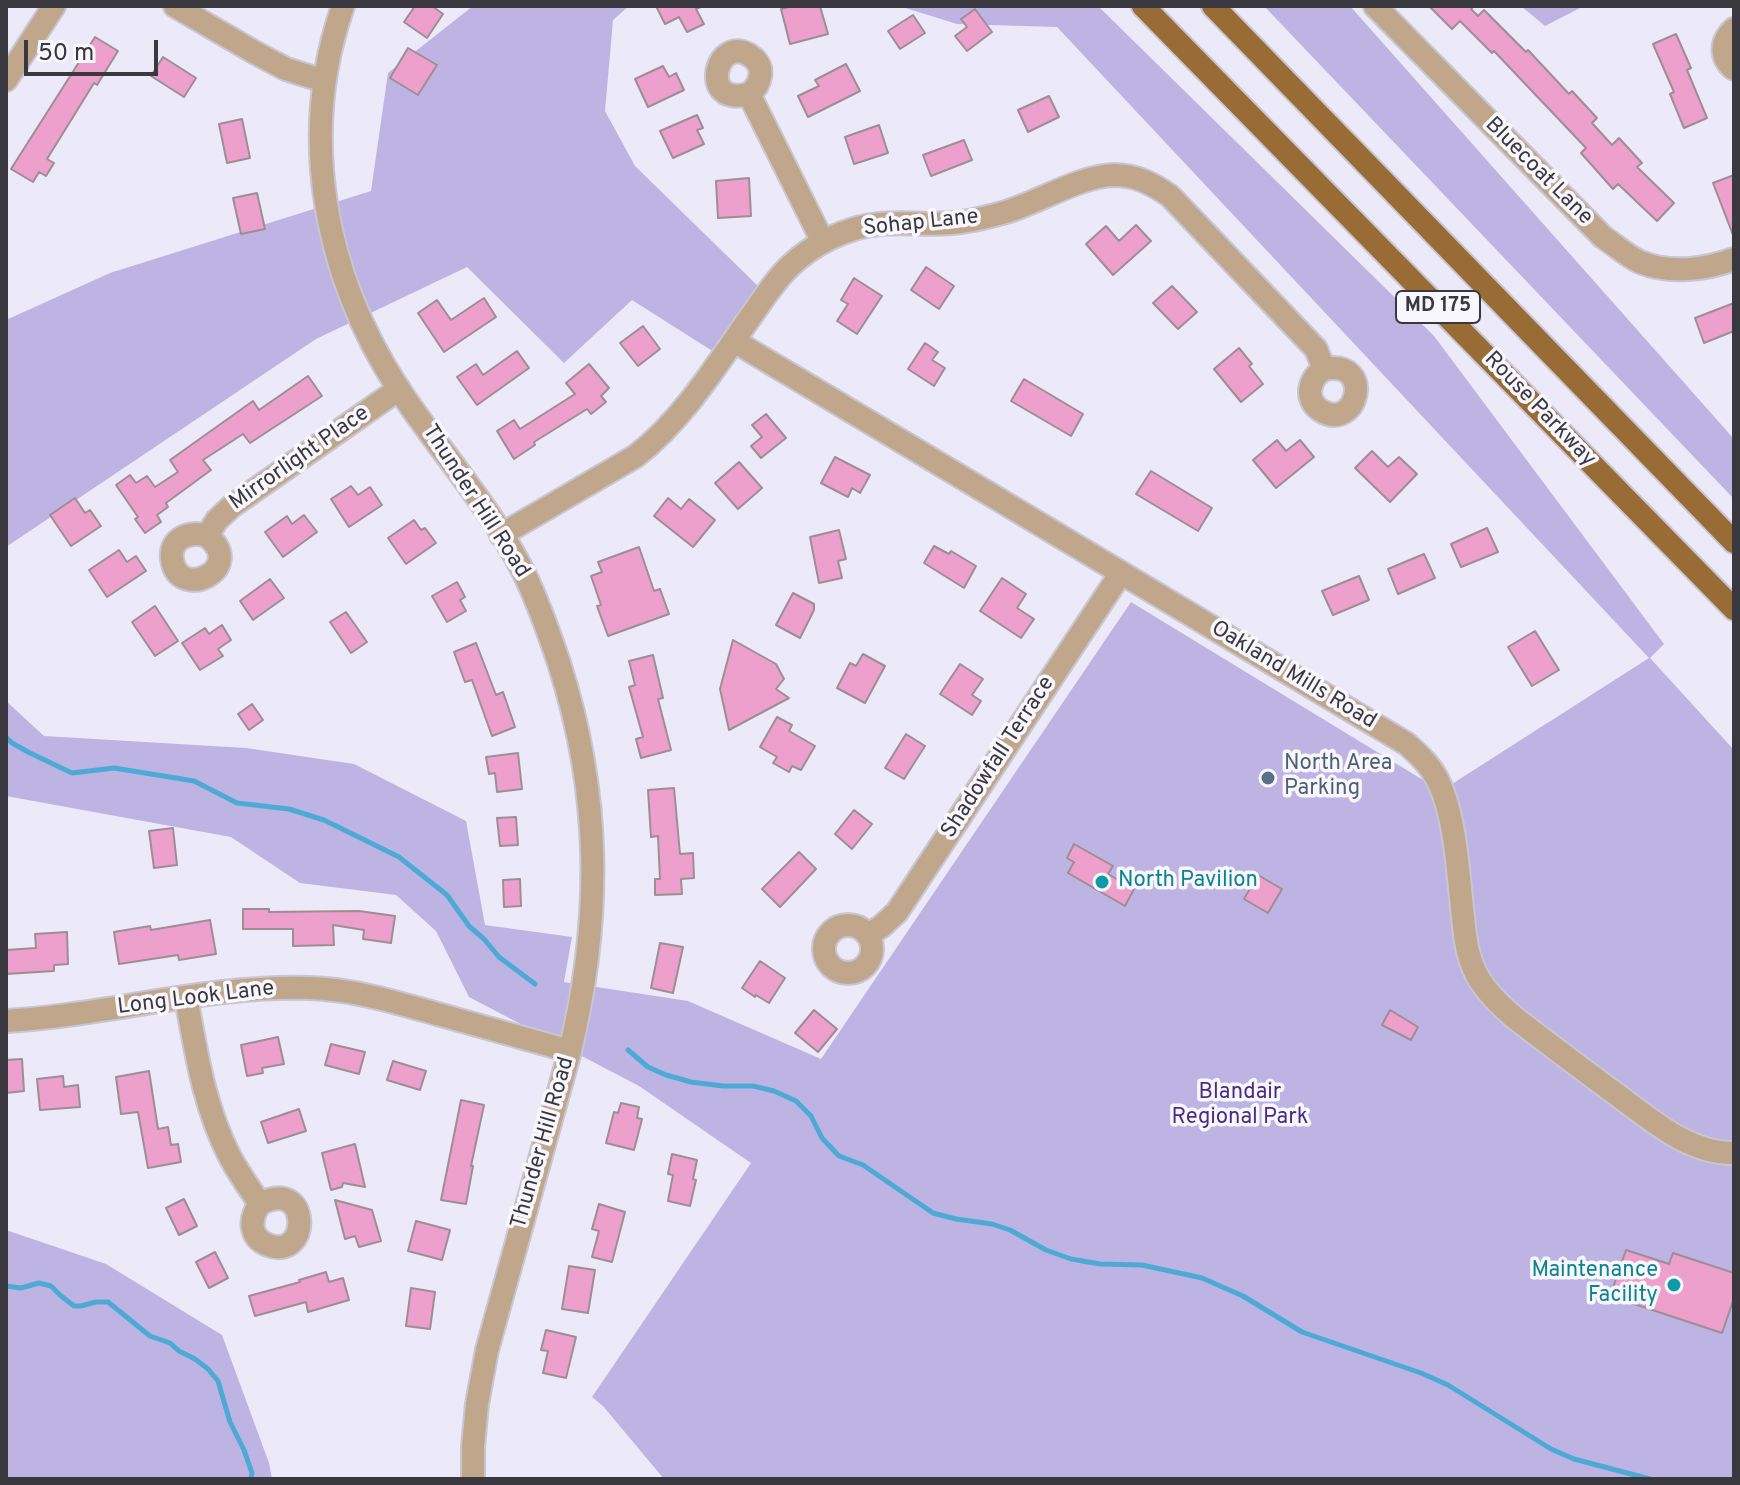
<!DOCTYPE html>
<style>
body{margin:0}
#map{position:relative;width:1740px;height:1485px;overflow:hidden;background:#ece9f8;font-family:Overpass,sans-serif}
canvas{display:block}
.frame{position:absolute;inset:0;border:8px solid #39383e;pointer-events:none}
.scale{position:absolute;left:24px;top:40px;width:134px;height:36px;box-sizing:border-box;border:4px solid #39383e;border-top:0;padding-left:10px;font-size:24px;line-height:28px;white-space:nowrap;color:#39383e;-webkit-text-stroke:6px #f8f7fd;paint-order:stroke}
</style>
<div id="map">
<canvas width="1740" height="1485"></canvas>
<div class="frame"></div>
<div class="scale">50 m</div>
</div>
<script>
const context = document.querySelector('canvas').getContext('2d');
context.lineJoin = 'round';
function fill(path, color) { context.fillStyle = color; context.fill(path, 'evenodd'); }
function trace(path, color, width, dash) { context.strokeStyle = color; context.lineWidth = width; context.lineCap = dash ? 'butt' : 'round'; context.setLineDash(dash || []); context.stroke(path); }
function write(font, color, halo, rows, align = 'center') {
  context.font = font + ' Overpass,sans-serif'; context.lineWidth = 7; context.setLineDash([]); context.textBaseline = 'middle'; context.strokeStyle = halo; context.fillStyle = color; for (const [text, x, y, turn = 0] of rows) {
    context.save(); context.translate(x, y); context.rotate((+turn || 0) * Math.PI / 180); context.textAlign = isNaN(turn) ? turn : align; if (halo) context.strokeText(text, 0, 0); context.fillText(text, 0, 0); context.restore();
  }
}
const green = new Path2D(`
 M473,6H629L613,20L605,111L635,166L758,286L714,352L632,300L564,363L467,267L316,339L6,547V320L110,273L371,191L388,73Z
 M899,6H1098L1434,336L1664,644L1650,658L1734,750V1479H664L603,1406L592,1397L751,1163L639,1086L469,997L436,931L396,895L300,883L231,837L6,796V701L44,736L246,748L354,764L466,821L485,925L572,937L564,982L688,1001L821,1059L1131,602L1441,791L1649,658L1057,27L957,24Z
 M1264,6H1350L1734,439V499Z
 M1521,6H1584L1545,26Z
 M6,1230L106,1264L222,1335L269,1463L272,1479H6Z`);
const stream = new Path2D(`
 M6,737L12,743L30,753L72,773L114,768L194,781L237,803L289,809L324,820L399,857L447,895L469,926L484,939L499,957L535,984
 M628,1050L648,1067L666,1075L691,1082L723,1086H753L774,1091L796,1101L811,1116L822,1138L839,1156L863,1165L933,1213L956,1219L992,1224L1010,1230L1046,1250L1071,1259L1100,1264L1142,1265L1202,1278L1243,1296L1302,1332L1421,1373L1448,1385L1551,1449L1574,1459L1650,1479
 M6,1286L21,1288L39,1283L51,1286L60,1295L74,1306H81L96,1302H108L150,1336L170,1343L179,1351L195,1359L208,1369L218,1381L230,1422L244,1450L252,1473L251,1479`);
const building = new Path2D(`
 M415,6H432L443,14L427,38L404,22Z
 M656,6H703L696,9L704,24L687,32L679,17L665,24Z
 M793,6H820L828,34L790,44L781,9Z
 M1429,6H1474L1471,9L1478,16L1484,10L1526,52L1528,50L1569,94L1572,91L1597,118L1592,123L1612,145L1619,138L1642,163L1637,167L1674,203L1657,221L1618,184L1613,189L1581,153L1586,148L1494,51L1492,53L1460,21L1452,29Z
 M975,9L992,32L967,51L955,36L967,27L961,19Z
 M913,15L925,33L900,49L888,31Z
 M1676,34L1691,68L1687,70L1707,118L1684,128L1670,94L1674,92L1653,44Z
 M95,37L118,51L97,85L94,83L47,159L54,163L46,176L39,172L33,182L11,169Z
 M408,48L437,65L418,95L390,78Z
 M163,57L196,78L184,97L151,76Z
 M846,64L860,91L808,117L798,96L819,86L815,80Z
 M663,66L669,77L676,73L684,90L648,107L635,79Z
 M1049,96L1059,117L1028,132L1018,110Z
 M697,115L703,128L697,130L704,144L673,158L660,131Z
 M242,119L250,158L227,163L219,124Z
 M879,125L888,153L854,164L845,137Z
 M964,140L972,160L931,176L923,155Z
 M1734,175V235H1733L1713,183Z
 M749,178L751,216L718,218L716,181Z
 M257,193L265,229L241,234L233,198Z
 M1136,225L1151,241L1113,275L1086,244L1106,226L1119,241Z
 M926,267L954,286L939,309L911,290Z
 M854,278L882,296L857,334L837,321L848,304L841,300Z
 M1172,286L1197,312L1178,329L1153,303Z
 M484,298L496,317L444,352L418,313L437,300L451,320Z
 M1734,303V331L1704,343L1695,318Z
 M643,326L660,349L638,366L620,343Z
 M925,343L938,352L932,360L945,368L934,386L908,369Z
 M1239,348L1252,364L1249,366L1263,384L1241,402L1214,369Z
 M517,351L529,368L477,405L457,377L476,364L483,375Z
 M589,364L609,388L601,396L606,402L591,414L587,409L534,442L535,445L514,459L497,431L514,420L520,429L575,394L566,383Z
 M308,376L322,396L250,443L243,434L203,460L211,470L166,503L168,507L157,515L161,522L145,533L135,519L138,517L116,485L130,475L136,483L147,476L155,487L178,472L170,460L253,401L259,410Z
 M1024,379L1083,414L1071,436L1011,401Z
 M766,414L786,438L761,458L751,446L762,437L752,425Z
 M1277,440L1286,451L1300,440L1314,457L1276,488L1253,460Z
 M1372,451L1388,467L1399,457L1417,474L1390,502L1355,468Z
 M835,457L870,475L860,493L852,488L848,497L821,483Z
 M739,462L762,488L738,509L715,483Z
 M1151,471L1212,508L1198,531L1136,494Z
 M351,486L358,495L370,487L382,505L349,527L331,499Z
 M75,498L85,513L90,510L101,526L71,546L50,515Z
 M668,498L681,509L689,499L715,520L693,547L654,516Z
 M304,515L317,532L283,557L265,532L287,516L292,524Z
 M414,520L421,530L425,528L436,543L406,564L388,538Z
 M1487,528L1498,552L1461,567L1451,544Z
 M839,530L846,559L838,561L842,578L819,583L810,537Z
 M934,546L949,554L951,551L976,566L964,588L924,563Z
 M639,547L654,591L660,589L669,614L608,636L597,606L601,605L591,576L602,572L598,562Z
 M119,550L127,562L136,556L146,571L107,597L89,570Z
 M1424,554L1435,578L1398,594L1388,569Z
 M1359,576L1369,600L1333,615L1322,591Z
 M1002,578L1026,594L1017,608L1034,619L1021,638L980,611Z
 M270,579L284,598L253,620L240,601Z
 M457,582L465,597L460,600L466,611L447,622L432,596Z
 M793,593L814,604V610L800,638L776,625Z
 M155,606L178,641L155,656L132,622Z
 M346,612L367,642L351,653L330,622Z
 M222,625L231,640L218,649L223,656L200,670L182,643L205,628L209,634Z
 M1535,631L1559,670L1532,686L1508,647Z
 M733,640L776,664L784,679L776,689L789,698L729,730L720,689Z
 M476,643L496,695L503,692L515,727L492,736L472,680L465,682L454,652Z
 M863,654L885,666L865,703L837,688L850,663L856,666Z
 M653,655L663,698L658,699L671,750L641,758L636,739L643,737L629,687L635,685L629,661Z
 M960,664L983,679L972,695L981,701L972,715L940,694Z
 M252,704L263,720L249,730L238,714Z
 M777,717L792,725L789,731L815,746L801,770L792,766L789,772L773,763L777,757L760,747Z
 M906,734L925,746L904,779L885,768Z
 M518,753L522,789L497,792L495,773L489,774L486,757Z
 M674,788L680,854L693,853L694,878L681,879L682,894L655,895V879H660L658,836L651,837L648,790Z
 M854,810L872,824L852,849L835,834Z
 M516,817L518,845L500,846L497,818Z
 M173,828L177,865L154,868L149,831Z
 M1074,844L1113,866L1108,874L1134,889L1125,906L1068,873L1074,862L1067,858Z
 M799,852L816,869L780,907L762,889Z
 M1258,875L1282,889L1268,913L1244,899Z
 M520,879L521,906L504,907L503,880Z
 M243,909H269V912L359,911L395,916L391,943L363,939L364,930L333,925L334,945L293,946V929H243Z
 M210,920L216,954L179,960L178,955L119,964L114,932L150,926L151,930Z
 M67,932L68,964L54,965V971L6,974V950L36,948L35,934Z
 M660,943L683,947L673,993L651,988Z
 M760,961L785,978L769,1003L756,995L755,997L742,988Z
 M814,1010L837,1029L818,1052L795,1033Z
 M1390,1010L1418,1027L1411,1040L1382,1025Z
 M278,1037L284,1064L262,1068L263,1073L247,1076L241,1045Z
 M331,1044L365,1052L359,1074L325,1065Z
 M22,1059L24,1091L6,1093V1060Z
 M393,1061L426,1071L420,1090L387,1080Z
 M149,1071L158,1129L168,1127L171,1145L178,1144L181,1162L148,1168L138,1112L121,1114L116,1077Z
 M63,1076L64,1087L78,1085L80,1107L40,1110L37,1079Z
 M461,1100L484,1105L471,1166H473L466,1204L441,1200Z
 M621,1103L639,1107L637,1118L642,1119L634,1150L606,1143L614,1112L618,1113Z
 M299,1109L306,1131L268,1143L261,1122Z
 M355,1144L365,1187L343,1183L342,1187L331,1190L322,1153Z
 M672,1154L697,1160L693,1179L696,1180L690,1206L668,1201L673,1175L668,1174Z
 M184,1199L197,1226L179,1235L166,1208Z
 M335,1200L372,1210L381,1241L359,1247L355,1236L345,1239Z
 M599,1204L625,1212L612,1262L592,1257L599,1231L592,1229Z
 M416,1221L450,1230L442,1260L408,1251Z
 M1626,1250L1669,1264L1673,1253L1734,1273V1298L1722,1333L1610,1296Z
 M215,1252L228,1278L209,1288L196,1262Z
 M569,1266L595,1270L588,1313L562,1309Z
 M326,1272L329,1282L343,1278L349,1300L308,1312L306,1302L255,1316L249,1296L300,1282L299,1280Z
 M411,1288L435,1292L430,1329L406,1326Z
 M546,1330L576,1337L566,1378L543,1373L548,1351L541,1350Z`);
const minor = new Path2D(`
 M175,6L254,52L286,69L324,81
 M1375,6L1603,237C1615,245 1627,256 1640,262C1669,274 1705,270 1734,259
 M1734,29C1720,42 1720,57 1734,69
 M6,80L54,6
 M749,94C696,108 717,30 752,57C766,67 761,85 749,94L823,242
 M734,341L1407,744C1418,754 1429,764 1436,777C1456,813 1458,875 1463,917C1465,939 1468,963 1481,982C1490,996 1502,1007 1515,1018C1546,1042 1578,1066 1609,1089C1646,1115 1686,1154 1734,1153
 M501,535L636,456C680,422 712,372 744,326C758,307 771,285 788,268C811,245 846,227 879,224C903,222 928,225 952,223C970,222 988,217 1006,212C1039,202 1080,176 1114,175C1136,175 1153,184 1170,196L1316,349L1324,369C1310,378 1303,398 1320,410C1357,434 1376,359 1324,369
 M207,536C248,568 178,603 172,559C169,538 191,530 207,536L217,520L232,506L399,389
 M824 949a24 24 0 1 1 48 0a24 24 0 1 1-48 0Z
 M868,935L882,926L897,912L1121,573
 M186,997C196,1052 204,1107 230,1157C239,1174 250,1189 260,1204C311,1176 311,1262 268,1245C249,1238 249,1218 260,1204
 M6,1021C108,1015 207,985 309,988C354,989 398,1003 441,1015C484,1027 527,1039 570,1051`);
const tertiary = new Path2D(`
 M343,6C298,135 324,274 398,388C439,450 490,506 524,573C538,602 549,633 559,663C601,794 602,918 570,1051L487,1350L477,1404L473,1447V1479`);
const primary = new Path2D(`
 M1143,6L1734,609
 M1213,6L1734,542`);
const markers = [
 [1268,778,8,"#5c6f8a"],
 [1102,882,8,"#0f9aa8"],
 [1674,1285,8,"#0f9aa8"]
];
const shields = [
 [1438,307,84]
];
const shieldNames = [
 ["MD 175",1438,307]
];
const streetNames = [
 ["Bluecoat Lane",1538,172,45],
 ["Sohap Lane",921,224,-6],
 ["Rouse Parkway",1539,410,46],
 ["Mirrorlight Place",300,459,-35],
 ["Thunder Hill Road",475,502,57],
 ["Oakland Mills Road",1293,676,31],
 ["Shadowfall Terrace",999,758,-57],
 ["Long Look Lane",196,999,-7],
 ["Thunder Hill Road",544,1143,-74]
];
const serviceNames = [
 ["North Area",1284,765],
 ["Parking",1284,790]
];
const cultureNames = [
 ["North Pavilion",1118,882],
 ["Maintenance",1658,1272,"right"],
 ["Facility",1658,1297,"right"]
];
const parkNames = [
 ["Blandair",1240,1094],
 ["Regional Park",1240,1119]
];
fill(green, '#beb4e4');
trace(stream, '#4daad5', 5);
fill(building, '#eea0cd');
trace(building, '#9d8e96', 2);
trace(minor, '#c8c6d3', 26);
trace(tertiary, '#c8c6d3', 26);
trace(primary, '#c8c6d3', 26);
trace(minor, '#c0a78b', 22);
trace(tertiary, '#c0a78b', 22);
trace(primary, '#996c35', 22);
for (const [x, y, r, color] of markers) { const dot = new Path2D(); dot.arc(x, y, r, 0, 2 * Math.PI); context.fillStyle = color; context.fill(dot); trace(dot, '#f8f7fd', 3); }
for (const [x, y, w] of shields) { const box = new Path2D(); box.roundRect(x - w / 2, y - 16, w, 32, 6); context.fillStyle = '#f8f7fd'; context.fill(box); trace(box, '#39383e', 2); }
write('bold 20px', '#39383e', null, shieldNames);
write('22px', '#39383e', '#f8f7fd', streetNames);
write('22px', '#4e5e75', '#f8f7fd', serviceNames, 'left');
write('22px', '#0d838f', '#f8f7fd', cultureNames, 'left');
write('22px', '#4a2d83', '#f8f7fd', parkNames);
</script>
